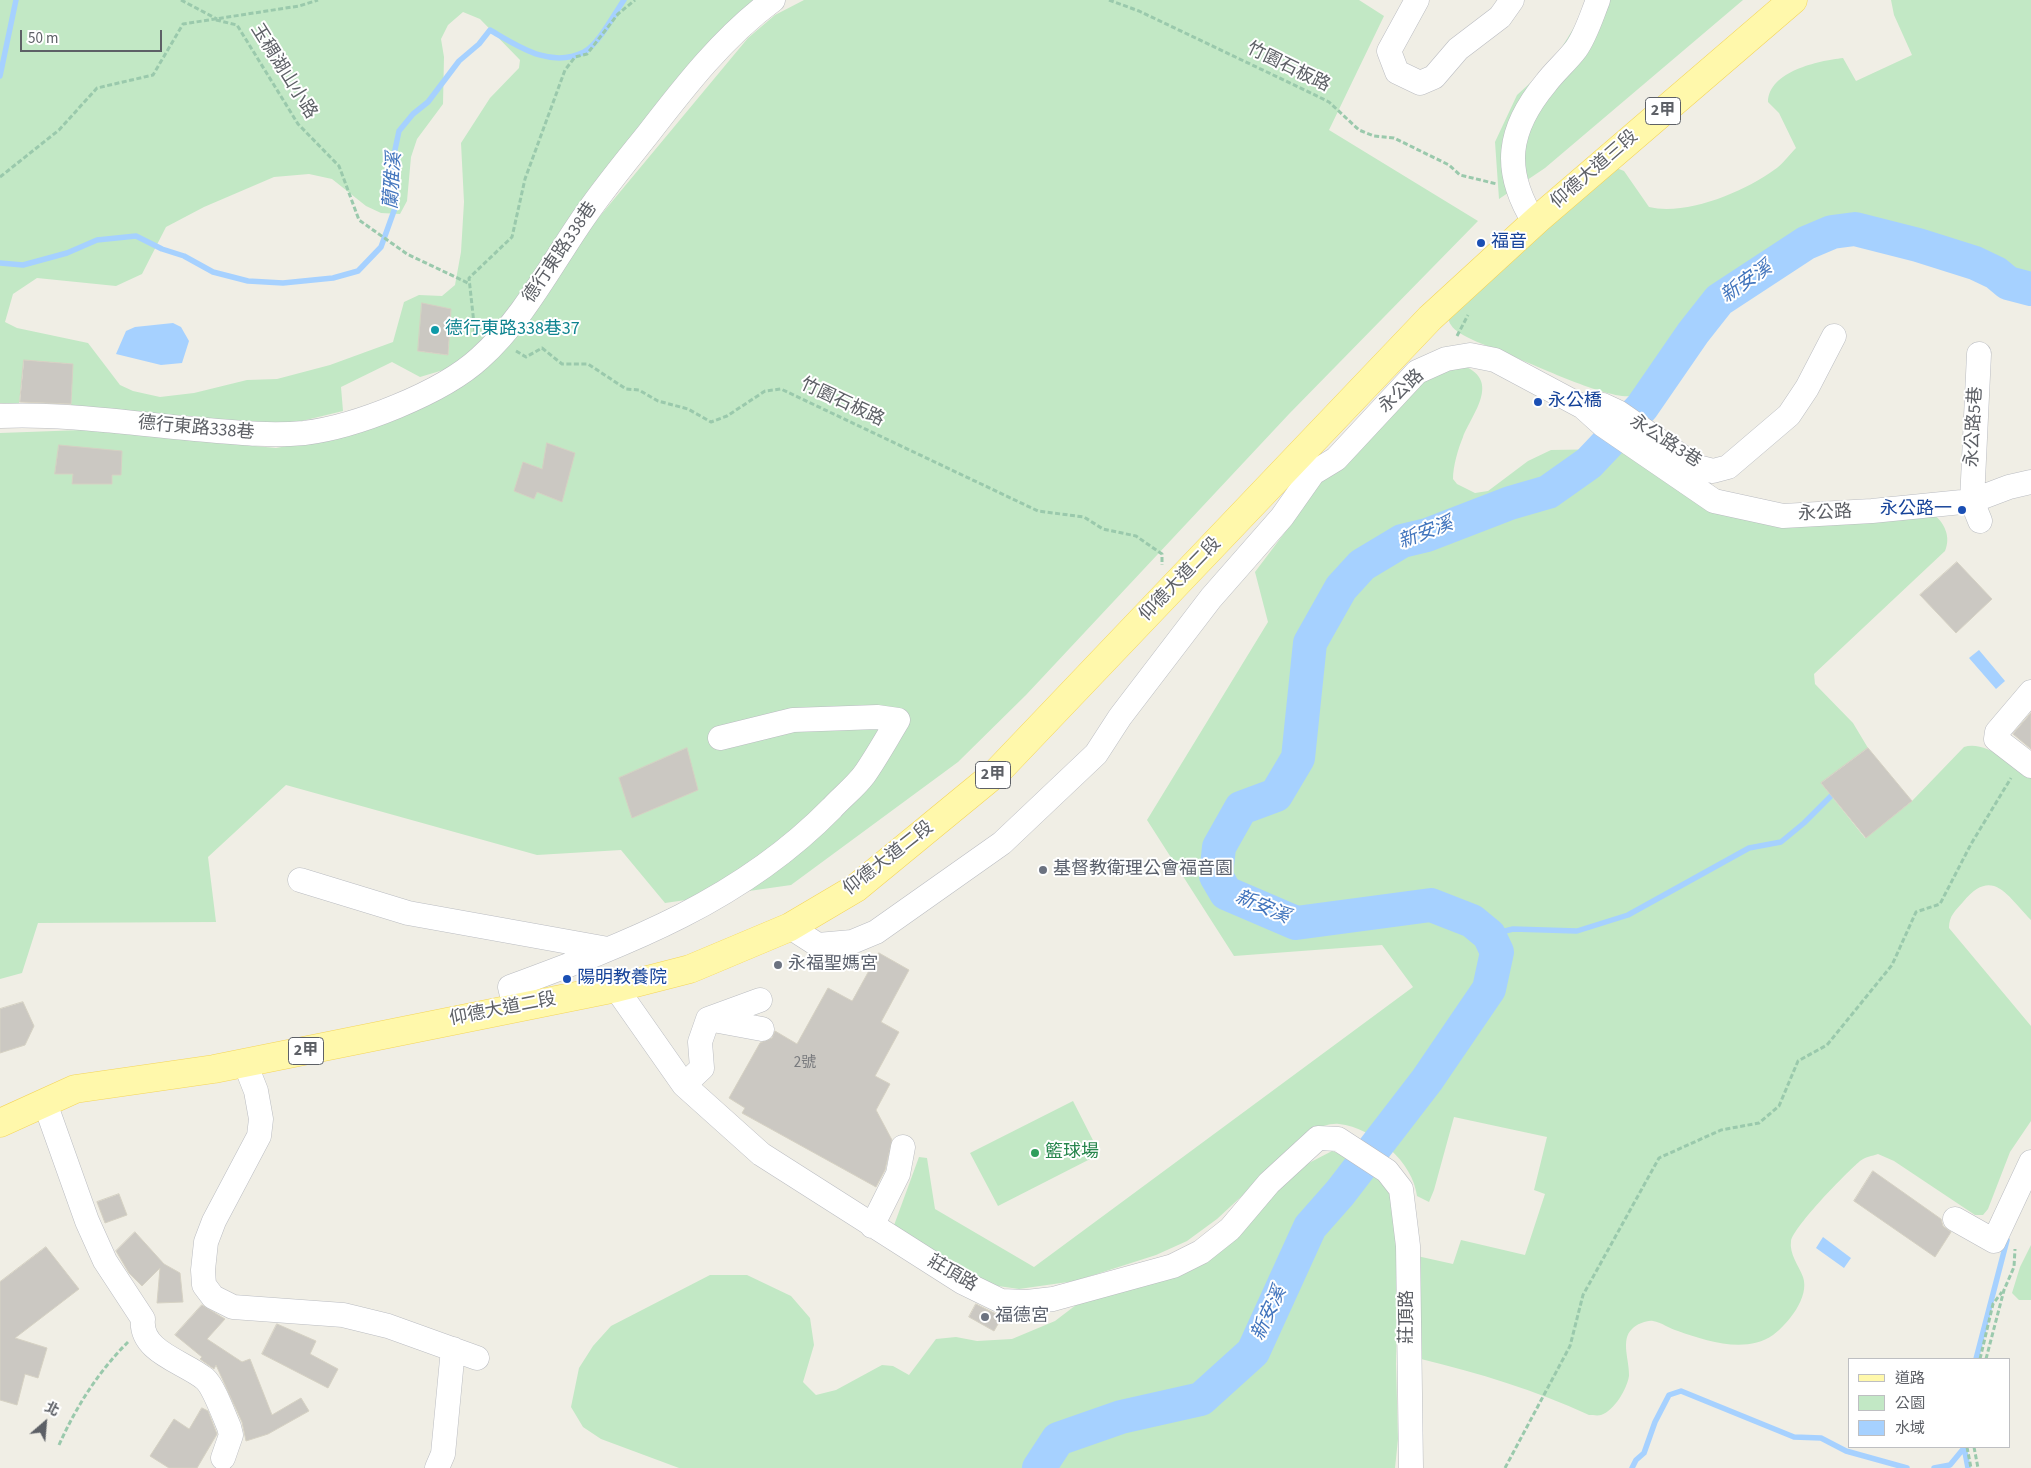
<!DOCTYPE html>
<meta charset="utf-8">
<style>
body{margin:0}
#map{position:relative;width:2031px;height:1468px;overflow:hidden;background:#f0eee5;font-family:"Source Sans 3","Noto Sans TC",sans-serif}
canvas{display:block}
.legend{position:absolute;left:1848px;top:1358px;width:162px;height:90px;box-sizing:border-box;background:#fff;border:1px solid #bebfc2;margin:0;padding:6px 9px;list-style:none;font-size:15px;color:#5d6066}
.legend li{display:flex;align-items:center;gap:10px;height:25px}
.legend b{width:25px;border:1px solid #bebfc2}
.north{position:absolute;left:20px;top:1398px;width:50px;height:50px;-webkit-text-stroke:4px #fff;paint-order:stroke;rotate:27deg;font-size:14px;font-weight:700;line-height:20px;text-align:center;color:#5d6066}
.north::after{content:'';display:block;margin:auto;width:18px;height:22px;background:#5d6066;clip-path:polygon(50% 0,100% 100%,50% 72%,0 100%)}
.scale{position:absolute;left:20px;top:30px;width:142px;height:22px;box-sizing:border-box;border:2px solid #5d6066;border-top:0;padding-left:6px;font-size:15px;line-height:18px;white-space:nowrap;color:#5d6066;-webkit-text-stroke:4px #fff;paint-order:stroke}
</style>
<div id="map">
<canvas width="2031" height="1468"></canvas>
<ul class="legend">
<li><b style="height:6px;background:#fff8ab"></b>道路</li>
<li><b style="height:14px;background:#c2e8c5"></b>公園</li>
<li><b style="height:14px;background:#a6d1ff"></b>水域</li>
</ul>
<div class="north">北</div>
<div class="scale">50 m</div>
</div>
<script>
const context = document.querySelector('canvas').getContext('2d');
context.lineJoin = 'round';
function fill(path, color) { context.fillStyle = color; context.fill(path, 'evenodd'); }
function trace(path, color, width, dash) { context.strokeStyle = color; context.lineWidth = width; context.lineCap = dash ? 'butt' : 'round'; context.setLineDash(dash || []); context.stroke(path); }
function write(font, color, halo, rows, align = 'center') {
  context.font = font + ' "Source Sans 3","Noto Sans TC",sans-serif'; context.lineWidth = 4; context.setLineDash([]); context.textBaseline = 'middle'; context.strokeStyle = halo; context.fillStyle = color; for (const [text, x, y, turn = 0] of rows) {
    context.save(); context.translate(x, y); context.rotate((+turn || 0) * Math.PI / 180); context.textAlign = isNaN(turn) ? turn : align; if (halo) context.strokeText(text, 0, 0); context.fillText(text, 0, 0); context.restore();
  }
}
const green = new Path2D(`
 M0,0H763L497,331L450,368L420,377L392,362L341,387L343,411L273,428L71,408L72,364L24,360L19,404L0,403ZM463,12L480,19L520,60L519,68L490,98L461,143L464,202L461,252L455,285L442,296L419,295L404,302L393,342L330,365L277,379L247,380L194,393L160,397L133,391L120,385L88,343L17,328L5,322L13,294L37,278L116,286L142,274L166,227L204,207L274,177L309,174L332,179L366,206L381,213L400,214L407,201L411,157L417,139L443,104L444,57L441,39L448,25ZM451,309L448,355L418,351Z
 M804,0H1359L1384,16L1329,130L1478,221L1289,414L1026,695L958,762L791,885L665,903L621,850L537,855L286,785L208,857L216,922L38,923L22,973L0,979V433L82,430L276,448L325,439L430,402L595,222L748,38L775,15Z
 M1591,0H1743L1545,168L1499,199L1495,142L1517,95L1552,63Z
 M1891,0H2031V276C2011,273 1997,262 1979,255C1955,245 1850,215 1828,222C1803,231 1715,287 1699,307C1686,324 1651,393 1632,396C1608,400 1533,364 1507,354C1494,348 1458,337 1451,325C1448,321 1448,315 1448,310L1614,167L1624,171L1649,207C1686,216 1744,192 1774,170C1782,165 1789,155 1796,148L1779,113L1768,102C1769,71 1818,61 1843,58L1856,81L1912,55L1894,15Z
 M1464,366C1501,381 1472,414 1463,437C1458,449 1453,466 1453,479L1457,484L1475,493L1488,491L1528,461L1551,450L1613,449L1801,526L1837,525L1933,514C1945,523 1951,537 1945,551L1814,674L1815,684L1853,723L1868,748L1821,783L1865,838L1912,801L1964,747C1986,740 2014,766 2031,778V920C2007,896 1993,866 1963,902C1955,911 1949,916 1949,928L2031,1026V1121L2010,1152L1988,1209L1983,1215H1975L1894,1161L1878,1154C1872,1156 1865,1157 1860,1161C1847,1172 1794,1226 1791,1241C1789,1254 1799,1266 1803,1277C1810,1297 1788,1324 1773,1335C1746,1354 1706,1341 1678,1331C1670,1329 1661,1322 1653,1321C1647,1320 1637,1324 1632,1329C1620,1340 1630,1362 1629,1376C1627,1389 1614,1411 1601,1415C1598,1416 1592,1415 1589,1415C1535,1390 1479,1373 1421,1359L1417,1256L1453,1264L1461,1240L1525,1255L1545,1194L1534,1190L1547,1137L1454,1117L1434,1190L1429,1202L1417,1196C1413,1162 1374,1128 1339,1124C1330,1123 1321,1127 1313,1130L1217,1219L1187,1241L1156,1255L1075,1281L1019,1289L991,1285L893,1228L919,1157L927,1158L935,1209L1034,1267L1413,987L1382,945L1234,956L1147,820L1268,622L1255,572L1304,507L1286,494L1316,477L1420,375Z
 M1073,1101L1100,1154L998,1206L970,1153Z
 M1332,1151L1351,1158L1384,1183L1394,1201L1398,1274L1396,1364L1398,1439L1395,1468H679L601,1439L583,1427L571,1407L579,1368L593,1346L611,1326L710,1275H747L791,1296L810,1318L814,1345L803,1382L816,1395L836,1390L882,1365L893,1366L909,1375L936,1339L956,1337L977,1341L1012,1339L1055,1321L1076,1305L1110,1294L1261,1201L1307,1164Z
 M2031,1245V1300H2019L2012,1293L2020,1267Z`);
const water = new Path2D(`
 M173,323L181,327L189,341L182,363L161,365L116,354L126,331L135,327Z
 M1979,650L2005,681L1996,689L1969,658Z
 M1823,1237L1851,1258L1844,1268L1816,1248Z`);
const stream = new Path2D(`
 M0,76L16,0
 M0,263L23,265L67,253L97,240L136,236L162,249L184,256L213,272L248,281L283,283L333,278L358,271L381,247L395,208L396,181L393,159L399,131L413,114L428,102L459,61L479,44L490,30C518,46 550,69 584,52C599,44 614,14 624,0
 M1489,935L1513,929L1577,931L1628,915L1749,848L1781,842L1804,823L1834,793
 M1976,1359L2007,1240
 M1964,1447L1968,1468
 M1632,1468L1636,1460L1644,1453L1655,1422L1669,1395L1681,1391L1794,1437L1821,1438L1846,1451L1907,1468
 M1934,1468L1950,1465L1964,1448`);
const river = new Path2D(`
 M1039,1468L1058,1439L1121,1417L1201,1399L1253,1352L1310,1227L1340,1193L1427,1080L1489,989L1497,952L1489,935L1472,921L1431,905L1296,923L1226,893L1216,876L1219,847L1241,808L1276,795L1298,758L1310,643L1341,588L1362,565L1402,541L1427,535L1510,503L1548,492L1589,463L1642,407L1693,333L1719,300L1806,243L1832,232L1855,229L1918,245L1975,263L1996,273L2008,283L2031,289`);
const building = new Path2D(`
 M422,303L451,309L448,355L418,351Z
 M24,360L73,364L71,404L20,402Z
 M547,443L575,453L562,502L537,492L534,499L514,491L523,462L542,469Z
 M59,445L122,451L121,475H112V484H72L73,474H55Z
 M1957,562L1992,599L1956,633L1920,595Z
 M2031,713V749L2013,734Z
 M687,748L698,790L632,818L619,778Z
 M1868,748L1912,801L1866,838L1821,783Z
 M879,953L909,970L881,1022L899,1032L875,1076L890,1084L876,1110L892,1140L885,1170L876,1187L742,1113L745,1108L729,1098L760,1043L772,1038L775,1031L797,1044L828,988L852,1001Z
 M23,1002L34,1026L25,1045L0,1053V1009Z
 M1873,1171L1941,1219L1943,1226L1951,1232L1935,1257L1854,1201Z
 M119,1194L127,1215L105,1223L97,1202Z
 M135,1232L164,1264L180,1273L183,1302L157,1303L160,1268L142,1286L129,1273L116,1251Z
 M46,1247L79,1289L15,1338L47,1348L38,1378L25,1374L17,1405L0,1400V1282Z
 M976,1304L1002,1317L994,1331L969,1317Z
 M202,1305L225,1319L207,1339L242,1362L250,1359L272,1415L301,1398L309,1411L268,1434L246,1441L242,1422L216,1365L214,1369L200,1359L202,1357L175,1335Z
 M277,1324L316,1341L310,1354L338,1369L328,1388L262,1354Z
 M202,1408L208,1411L217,1434L197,1468H169L150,1456L174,1419L189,1429Z`);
const path = new Path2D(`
 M181,0L217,19
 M1109,0L1139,11L1313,94L1329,102L1359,130L1374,136L1394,138L1449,165L1460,175L1497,184
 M216,20L237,25L298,124L339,166L359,220L407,254L470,284
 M0,177L59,130L97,88L153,75L183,24L299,6L318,0
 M475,333L469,278L512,237L525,179L565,70L575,57L587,54L618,14L635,0
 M1457,336L1468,315
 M516,351L526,357L542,348L562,364H588L626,389L639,390L658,401L688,409L711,422L727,416L765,391L781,389L1038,511L1084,517L1103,529L1136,536L1162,554V565
 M1980,1359L1993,1304L2002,1292
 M1986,1359L2004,1290L2014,1267L2015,1249
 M59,1445C76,1407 98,1372 128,1342
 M1967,1447L1971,1468
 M1974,1447L1978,1468
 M1505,1468L1570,1346L1583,1295L1659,1158L1721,1130L1759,1123L1779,1106L1798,1061L1827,1045L1892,965L1916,912L1940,904L1971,844L2011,778`);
const minor = new Path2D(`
 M1417,0L1389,51L1397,72L1420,83L1434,77L1458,49L1500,17L1512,0
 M1534,222C1502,170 1507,130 1546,83C1555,71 1567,61 1576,49C1586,35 1592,15 1598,0
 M1979,354L1972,501L1980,521
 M1583,407L1603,405L1618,412L1697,467L1713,471L1728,467L1789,415L1807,388L1834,336
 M0,416C69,413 139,425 207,430C240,433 271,436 304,433C355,427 442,393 480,358C521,321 547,272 578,226C599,194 624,164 648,134C685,86 724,36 773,0
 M1297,459L1313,473L1336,459L1417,372L1446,359L1470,355L1495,360L1583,407L1603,425L1714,501L1783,516L1872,511L1972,501L2009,487L2031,482
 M2031,692L1997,732L1996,739L2031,766
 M300,880L408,913L608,949
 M790,927L818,945L852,942L876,932L1002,843L1096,754L1120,717L1211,598L1282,517L1313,473
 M616,988L684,1085L761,1154L962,1282L1001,1301L1027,1302L1053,1299L1173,1266L1201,1252L1230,1229L1269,1183L1318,1138L1338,1139L1387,1171L1401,1189L1408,1246L1411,1468
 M515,1008L510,987C629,943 741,901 832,808C842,797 855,787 864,775C876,758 887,738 898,720L877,717L793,720L720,738
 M708,1019L762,1029
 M245,1063L256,1091L261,1119L259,1136L214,1221L206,1242L203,1270L204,1285L213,1297L233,1307L343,1315L388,1326L477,1358
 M684,1085L702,1068L700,1042L708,1019L760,1000
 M45,1103L87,1221L105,1261L143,1319C139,1352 185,1362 205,1379C214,1387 224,1416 229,1427L231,1435L223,1458
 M1955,1219L1994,1241L2031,1162
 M872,1226L898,1174L903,1147
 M437,1468L443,1454L453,1349`);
const major = new Path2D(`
 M0,1123L75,1089L214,1069L616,988L690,969L790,927L856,888L996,773L1430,318L1538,219L1793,0`);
const markers = [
 [1481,243,5,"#1a4fb4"],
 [435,330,5,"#0f9aa8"],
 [1538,402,5,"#1a4fb4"],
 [1962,510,5,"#1a4fb4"],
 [1043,870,5,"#6b7280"],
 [778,965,5,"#6b7280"],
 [567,979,5,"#1a4fb4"],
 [1035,1153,5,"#2e9e5b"],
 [985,1317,5,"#6b7280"]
];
const numberNames = [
 ["2號",805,1064]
];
const shields = [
 [1663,111,35],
 [993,775,35],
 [306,1051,35]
];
const shieldNames = [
 ["2甲",1663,111],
 ["2甲",993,775],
 ["2甲",306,1051]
];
const streetNames = [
 ["竹園石板路",1288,68,26],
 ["玉稠湖山小路",283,72,58],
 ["仰德大道三段",1595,170,-41],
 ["德行東路338巷",561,253,-56],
 ["永公路",1402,392,-43],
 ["竹園石板路",842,403,25],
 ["永公路5巷",1975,427,-87],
 ["德行東路338巷",196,429,5],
 ["永公路3巷",1665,442,33],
 ["永公路",1825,514,-3],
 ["仰德大道二段",1181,580,-46],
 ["仰德大道二段",889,859,-38],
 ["仰德大道二段",503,1010,-11],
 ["莊頂路",952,1274,30],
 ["莊頂路",1408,1317,-90]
];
const transitNames = [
 ["福音",1491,243],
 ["永公橋",1548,402],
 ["永公路一",1952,510,"right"],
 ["陽明教養院",577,979]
];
const cultureNames = [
 ["德行東路338巷37",445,330]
];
const worshipNames = [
 ["基督教衛理公會福音園",1053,870],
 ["永福聖媽宮",788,965],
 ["福德宮",995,1317]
];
const leisureNames = [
 ["籃球場",1045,1153]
];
const waterNames = [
 ["蘭雅溪",394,181,-86],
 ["新安溪",1747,283,-35],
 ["新安溪",1426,534,-21],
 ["新安溪",1262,908,23],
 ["新安溪",1270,1314,-65]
];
fill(green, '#c2e8c5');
fill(water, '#a6d1ff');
trace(stream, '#a6d1ff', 5.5);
trace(river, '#a6d1ff', 34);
fill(building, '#cbc8c2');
trace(building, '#d5d1c3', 1);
trace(minor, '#babcc1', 25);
trace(major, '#f4d55a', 29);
trace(path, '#9ac9ac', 3, [5, 2.5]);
trace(minor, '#fff', 24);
trace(major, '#fff8ab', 28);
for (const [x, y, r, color] of markers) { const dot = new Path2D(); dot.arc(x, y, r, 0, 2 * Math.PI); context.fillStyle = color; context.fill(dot); trace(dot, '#fff', 2); }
write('15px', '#787a7d', null, numberNames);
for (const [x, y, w] of shields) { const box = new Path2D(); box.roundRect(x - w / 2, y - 13.5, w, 27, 4); context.fillStyle = '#fff'; context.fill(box); trace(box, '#5d6066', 1); }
write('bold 16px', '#5d6066', null, shieldNames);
write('18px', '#5d6066', '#fff', streetNames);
write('18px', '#164399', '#fff', transitNames, 'left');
write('18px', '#0d838f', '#fff', cultureNames, 'left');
write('18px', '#5b616d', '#fff', worshipNames, 'left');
write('18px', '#27864d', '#fff', leisureNames, 'left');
write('italic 19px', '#4275bd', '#fff', waterNames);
</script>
